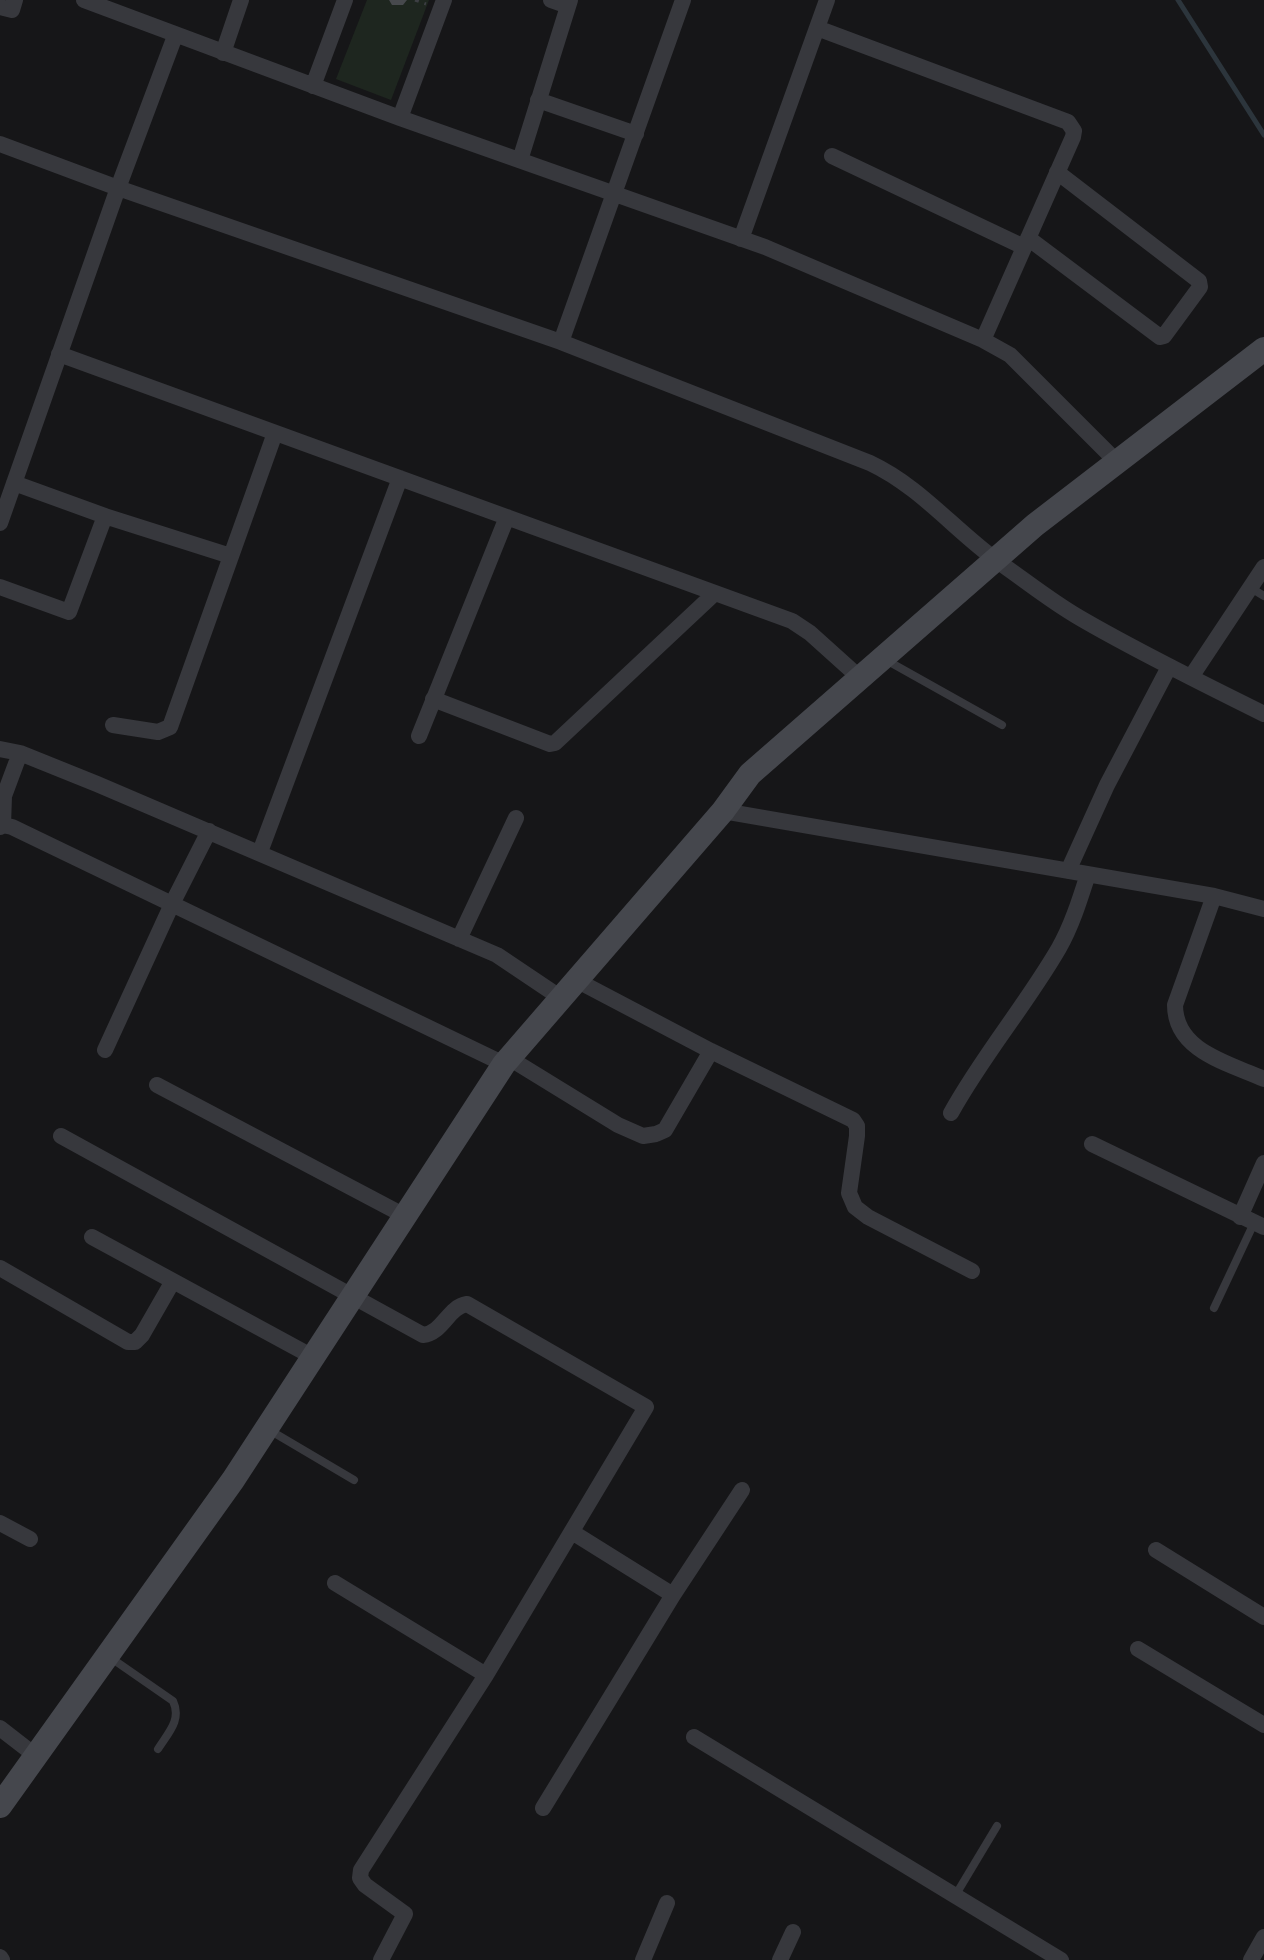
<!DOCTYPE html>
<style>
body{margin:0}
canvas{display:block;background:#161618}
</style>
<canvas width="1264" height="1960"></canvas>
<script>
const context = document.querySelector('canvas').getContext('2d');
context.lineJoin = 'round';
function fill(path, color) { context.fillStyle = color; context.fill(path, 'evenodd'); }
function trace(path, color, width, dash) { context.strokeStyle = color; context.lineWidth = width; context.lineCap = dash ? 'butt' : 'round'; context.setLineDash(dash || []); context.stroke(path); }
const green = new Path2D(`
 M367,0H429L391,100L336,79Z`);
const stream = new Path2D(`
 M1178,0L1264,135`);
const path = new Path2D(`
 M415,0L426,4`);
const lane = new Path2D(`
 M1251,588L1264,596
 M886,660L1002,725
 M1214,1308L1254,1223
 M271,1431L354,1480
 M111,1658L173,1701C182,1720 168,1733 158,1749
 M955,1896L997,1826`);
const street = new Path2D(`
 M84,0L400,118L765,247L983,340L1010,355L1117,462
 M551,0L568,6
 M0,7L12,10L15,0
 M817,28L1068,122L1074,131L1073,137L983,340
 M223,53L241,0
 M313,86L345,0
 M538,100L636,134
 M400,118L444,0
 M0,144L118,188L561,342L870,463C921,487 955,531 1000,563C1026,581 1052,602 1080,618C1140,653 1202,683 1264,714
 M832,156L1024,247
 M520,160L570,0
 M1028,238L1160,337L1164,336L1200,287L1199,281L1057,172
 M741,239L827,0
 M561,342L683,0
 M59,354L792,621L810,633L860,678
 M14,483L105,516L231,556
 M0,523L118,188L175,36
 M0,587L69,612L105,516
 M1191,677L1264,567
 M433,699L550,744L555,743L715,593
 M113,725L158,732L170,727L275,433
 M419,736L507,517
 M0,749L20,753L97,784L497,955L561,998
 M723,811L1214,896L1264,909
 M3,825L4,796L20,753
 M0,827L3,825L12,827L504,1064
 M260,852L400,478
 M1068,871L1107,785L1169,667
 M1214,896L1175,1005C1175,1051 1228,1063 1264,1079
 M459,939L516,818
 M576,980L711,1051L853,1120L857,1126V1136L849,1193L855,1207L868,1217L972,1271
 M105,1050L172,904L209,831
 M509,1058L618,1125L643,1136L656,1134L665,1130L711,1051
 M157,1085L405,1216
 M951,1113C983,1055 1026,1005 1059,948C1072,925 1080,899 1088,874
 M61,1136L423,1335C443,1333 448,1307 467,1304L646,1407L486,1675L361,1870L360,1878L365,1885L405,1914L381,1960
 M1092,1144L1264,1227
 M1240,1217L1264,1163
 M92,1237L313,1357
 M0,1268L128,1342H135L142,1335L173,1281
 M0,1523L30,1539
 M572,1532L673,1595
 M1156,1550L1264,1617
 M335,1583L486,1675
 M1138,1649L1264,1725
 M0,1728L36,1756
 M694,1737L1061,1960
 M543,1808L673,1595L742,1490
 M0,1957L2,1960
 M643,1960L667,1903
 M780,1960L793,1932
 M1251,1960L1264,1937`);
const secondary = new Path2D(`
 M0,1806L233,1480L504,1064L723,811L750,774L1035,525L1264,349`);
const wall = new Path2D(`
 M389,0H407L403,5H392Z`);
fill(green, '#1e261f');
trace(stream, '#2c353c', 5);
trace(path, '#3d3f44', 3, [4, 6]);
trace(lane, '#37383d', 8);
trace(street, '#37383d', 16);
trace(secondary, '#45474d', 24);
fill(wall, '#47494d');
</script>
